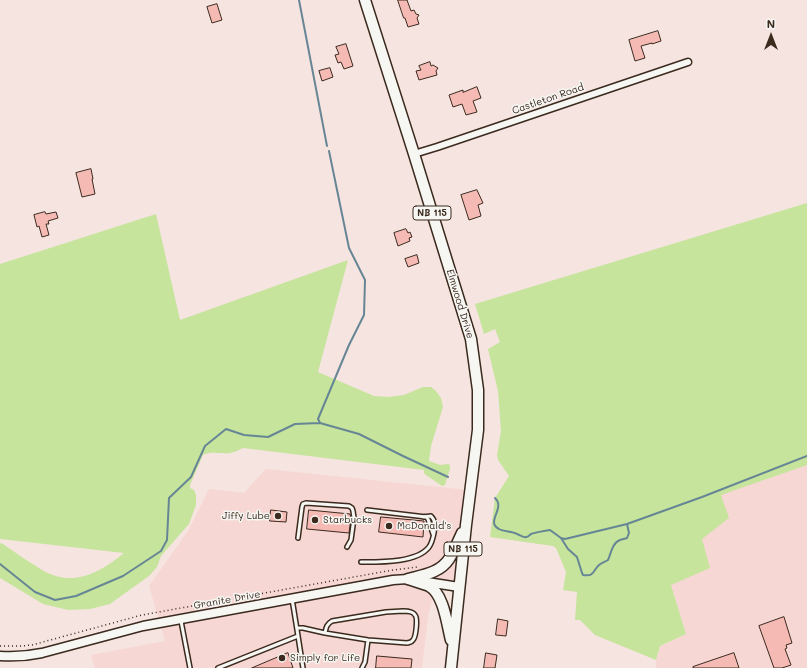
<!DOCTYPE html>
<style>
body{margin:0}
#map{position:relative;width:807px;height:668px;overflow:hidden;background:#f6e4e0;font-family:Mali,sans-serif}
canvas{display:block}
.north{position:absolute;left:751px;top:16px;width:40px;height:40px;-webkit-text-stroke:3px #f6f6f2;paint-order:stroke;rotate:0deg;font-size:11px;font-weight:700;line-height:16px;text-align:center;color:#3b2a1e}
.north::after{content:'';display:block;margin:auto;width:14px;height:18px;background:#3b2a1e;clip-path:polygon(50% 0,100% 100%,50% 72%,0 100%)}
</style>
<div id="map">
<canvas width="807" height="668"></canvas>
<div class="north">N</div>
</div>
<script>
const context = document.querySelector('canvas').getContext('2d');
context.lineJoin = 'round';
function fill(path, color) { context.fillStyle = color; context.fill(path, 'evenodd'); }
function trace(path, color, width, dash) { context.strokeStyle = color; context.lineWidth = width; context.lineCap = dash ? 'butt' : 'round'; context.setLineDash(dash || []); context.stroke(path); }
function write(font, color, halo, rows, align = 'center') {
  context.font = font + ' Mali,sans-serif'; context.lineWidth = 3; context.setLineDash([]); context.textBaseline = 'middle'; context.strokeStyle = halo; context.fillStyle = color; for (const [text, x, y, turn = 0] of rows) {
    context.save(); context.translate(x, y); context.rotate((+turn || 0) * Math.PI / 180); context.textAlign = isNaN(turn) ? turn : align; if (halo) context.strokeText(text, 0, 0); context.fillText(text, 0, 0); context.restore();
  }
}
const built = new Path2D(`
 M807,448V668H656V660L660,646L686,634L671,585L690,498Z
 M266,469L468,490L456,589L435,587L428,616L422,668H95L91,655L165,641L149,586L188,531L209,489L244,493Z`);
const green = new Path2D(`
 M807,203V465L721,495L729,518L702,539L710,568L671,585L686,634L660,646L656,660L595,635L580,620H575L577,592L563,590L566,572L556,548L553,546L490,537L495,498L509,476L498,460L497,455L501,431L498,391L488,349L500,342L495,329L484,334L475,304Z
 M156,214L180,320L348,260L318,372L374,396L388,397L404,395L423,387H431L436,391L441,398L443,407L431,446L429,461L440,465L448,464L450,465V469L445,485L442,486L426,475L424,473V470L243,448C239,450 235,452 230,453C221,454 211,451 203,455L190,485V488L194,490L196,495V505L189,524L161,556L157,567L149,576L110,604L90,609L68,610L43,604L0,578V543L3,544C16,553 29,562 42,570C46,572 49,574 53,575C80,585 104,569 124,553L0,539V264Z`);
const stream = new Path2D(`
 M299,0L327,146
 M320,423L318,419L349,345L364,315L365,280L349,248L329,151
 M495,498C506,508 485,522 499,529C504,532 512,531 517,534C520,535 523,538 526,537C529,537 529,535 531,534C533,533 548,530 550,530L561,538L565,539L627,524L702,497L807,456
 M561,538L568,549L577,557L582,573L583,575C595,577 593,570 599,565C601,563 605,562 608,560C611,554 612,543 620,540C623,539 625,539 627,538L629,533L627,524
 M0,564L35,592L55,600L76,596L123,576L161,551L167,540L169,498L191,477L205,446L226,429L244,435L268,437L295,424L320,423L359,434L403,456L448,477`);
const building = new Path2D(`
 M398,0H407L411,11L414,10L416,14L419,15L417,18L419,24L408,27L405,18H404Z
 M217,4L222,20L212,23L207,7Z
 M658,31L661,41L652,44V43L641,46L645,58L635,61L629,40Z
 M346,44L353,66L344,69L341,62L338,63L335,55L339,54L336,47Z
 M430,62L431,66L433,65L438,68L436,71L437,75L419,80L416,71L421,70L419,66Z
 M330,68L333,77L322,81L319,71Z
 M477,87L481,98L473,101L477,112L466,115L462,104L453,107L449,95L463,90V92Z
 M91,169L93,179H92L95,194L82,197L76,173Z
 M477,190L483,203L478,205L481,216L469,220L461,195Z
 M45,212L46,214L56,212L58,218L48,221L49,224H46L49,235L42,237L39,226L37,227L34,215Z
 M406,229L408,233L410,232L412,237L409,238L410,241L398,246L394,233Z
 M417,255L419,263L408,267L405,259Z
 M271,510L287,512L286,522L270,521Z
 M309,510L350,514L351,518L349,533L307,529Z
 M381,517L424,521L423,537L379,532Z
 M784,617L792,643L786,645L787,648L785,649L791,665L782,668H774L759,626Z
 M498,619L508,621L506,636L496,635Z
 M288,653L293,668H252Z
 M486,653L497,655L495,668H484Z
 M734,653L739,668H693V667Z
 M377,656L412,659L411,668H376Z`);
const path = new Path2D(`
 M0,646H21L32,645L142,615L393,570L417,567`);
const service = new Path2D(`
 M367,510L426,517L428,519L433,534
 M298,538L302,507L303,504L306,503L349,506L352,508L353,511L354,518L351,540L347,547
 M361,562C379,562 417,563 429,547C432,543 433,538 434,533C435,526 436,521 431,516L423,517
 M403,611C407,611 413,611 415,615C418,618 416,637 413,640C411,643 410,642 407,643L368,640L325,633C326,627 327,624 332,621L386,612Z
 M181,621L190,668
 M297,628H303L325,633
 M298,636L303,668
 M218,668L298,636L294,611L292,599
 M362,668L365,662L368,640`);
const minor = new Path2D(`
 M414,154L437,147L688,62`);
const tertiary = new Path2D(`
 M0,656C15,657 28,656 42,653L143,626L393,580L408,579L459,587`);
const primary = new Path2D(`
 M365,0L414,154L471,339L478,390V430L466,525L451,668
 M408,579C414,581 422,583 429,586C444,594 447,625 451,640
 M408,579C423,575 440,573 449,559C454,551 458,542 462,533`);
const markers = [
 [278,516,4,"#3b2a1e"],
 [315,520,4,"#3b2a1e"],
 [389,526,4,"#3b2a1e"],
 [282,658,4,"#3b2a1e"]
];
const shields = [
 [432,213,38],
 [463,549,38]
];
const shieldNames = [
 ["NB 115",432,213],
 ["NB 115",463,549]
];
const streetNames = [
 ["Castleton Road",548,99,-19],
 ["Elmwood Drive",460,304,73],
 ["Granite Drive",227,600,-10]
];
const poiNames = [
 ["Jiffy Lube",270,516,"right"],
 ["Starbucks",323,520],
 ["McDonald's",397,526],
 ["Simply for Life",290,658]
];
fill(built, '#f6d7d3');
fill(green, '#c6e49c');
trace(stream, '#678695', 2);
fill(building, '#f6bab5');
trace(building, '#3b2a1e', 1);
trace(service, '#3b2a1e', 6);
trace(minor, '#3b2a1e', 9);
trace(tertiary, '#3b2a1e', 11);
trace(primary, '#3b2a1e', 13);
trace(path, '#3b2a1e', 1.5, [1, 3]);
trace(service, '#f6f6f2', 3);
trace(minor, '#f6f6f2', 6);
trace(tertiary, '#f6f6f2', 8);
trace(primary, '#f6f6f2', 10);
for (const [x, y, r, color] of markers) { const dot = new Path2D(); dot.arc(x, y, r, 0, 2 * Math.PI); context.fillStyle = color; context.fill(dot); trace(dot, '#f6f6f2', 1.5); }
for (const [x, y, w] of shields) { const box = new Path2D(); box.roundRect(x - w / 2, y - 7, w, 14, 3); context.fillStyle = '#f6f6f2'; context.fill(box); trace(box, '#3b2a1e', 1); }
write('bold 9px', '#3b2a1e', null, shieldNames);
write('10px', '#3b2a1e', '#f6f6f2', streetNames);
write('10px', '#3b2a1e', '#f6f6f2', poiNames, 'left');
</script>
